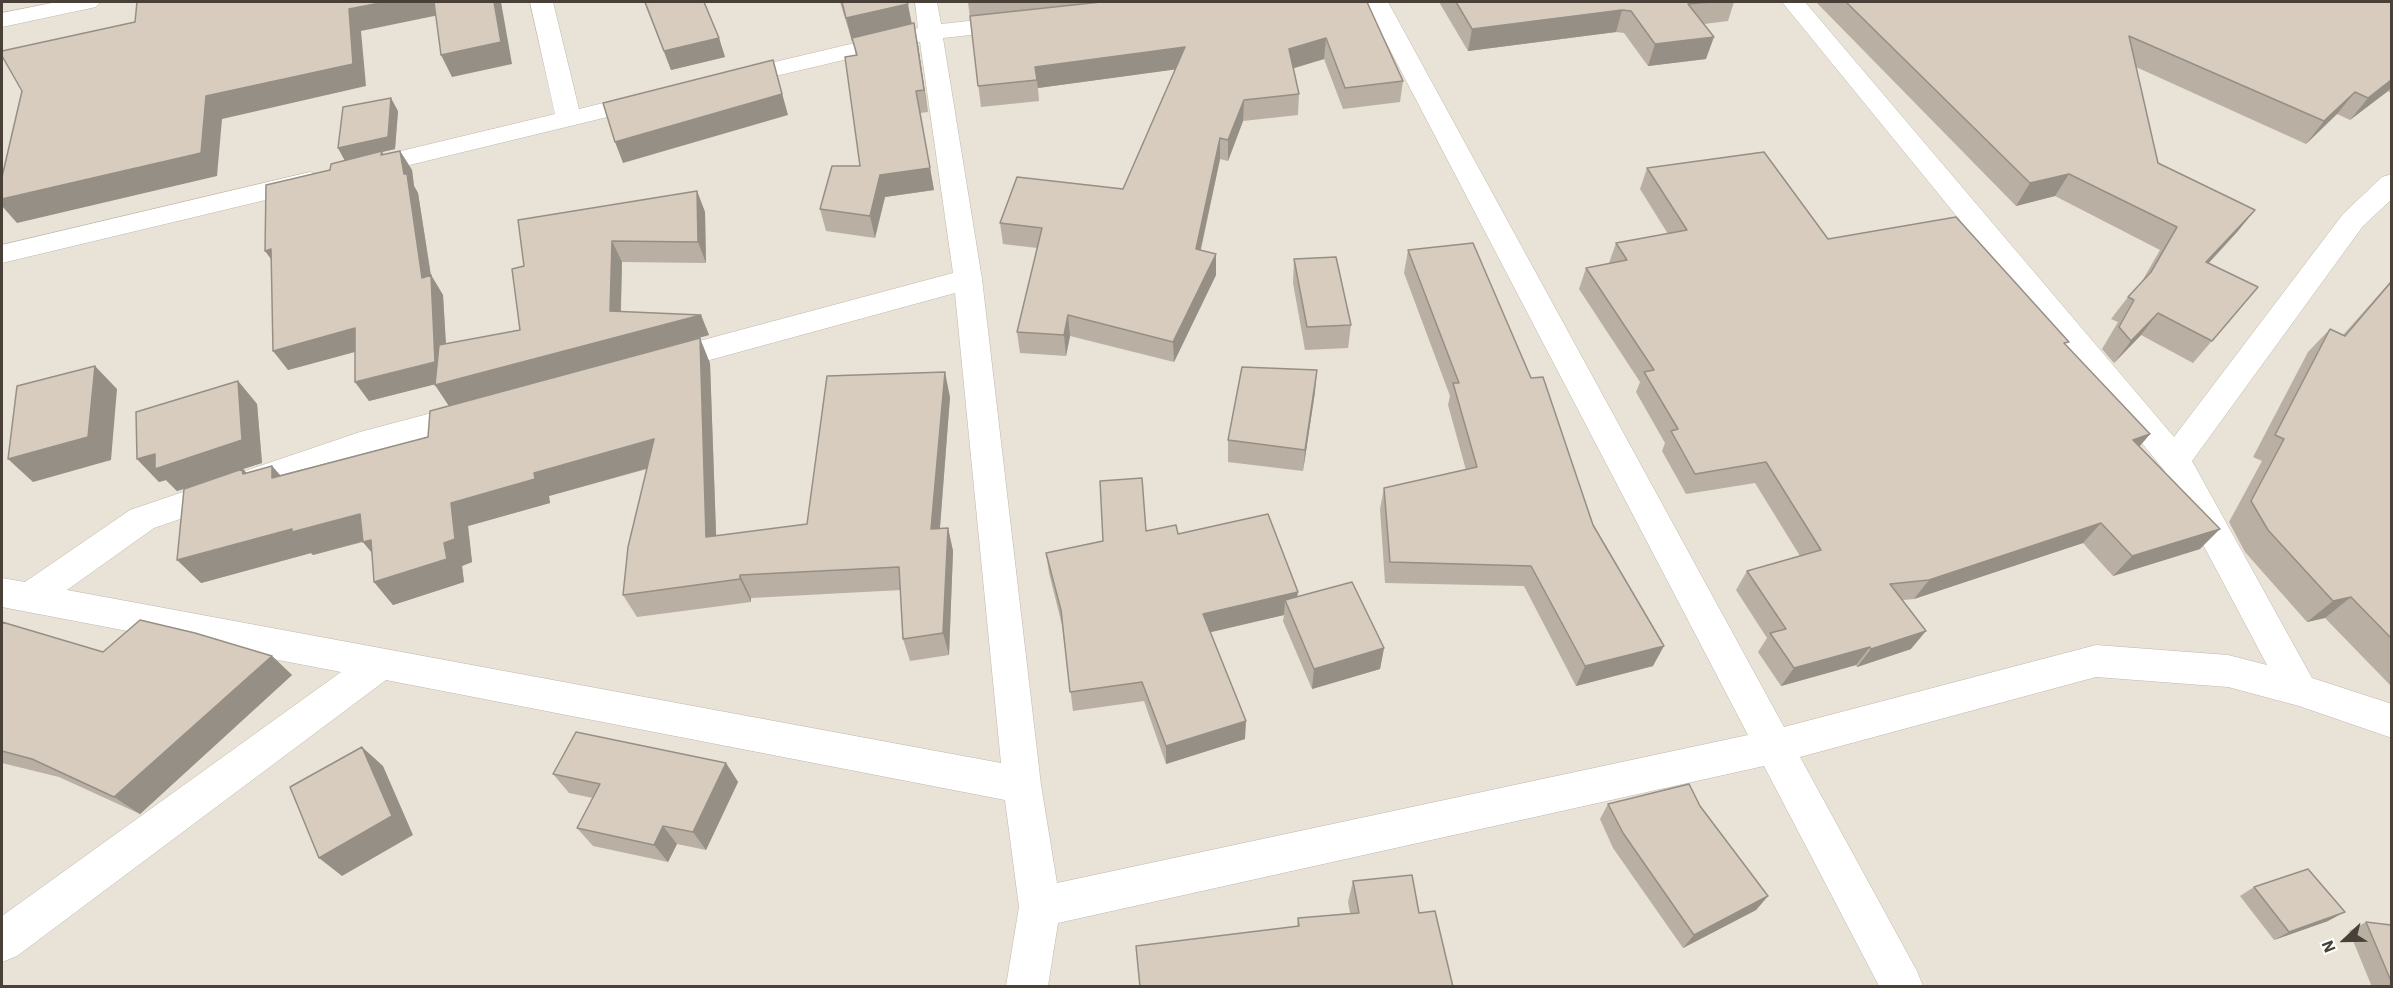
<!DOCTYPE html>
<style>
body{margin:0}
#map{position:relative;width:2393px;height:988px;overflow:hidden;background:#f5f1e9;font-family:"IBM Plex Sans",sans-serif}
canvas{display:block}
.frame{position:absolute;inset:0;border:3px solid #494137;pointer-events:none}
.north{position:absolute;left:2315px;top:910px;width:60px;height:60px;-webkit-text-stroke:4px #fff;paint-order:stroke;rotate:248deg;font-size:16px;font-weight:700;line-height:24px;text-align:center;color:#494137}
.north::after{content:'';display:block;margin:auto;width:21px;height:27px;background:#494137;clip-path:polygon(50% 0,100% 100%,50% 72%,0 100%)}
</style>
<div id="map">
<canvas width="2393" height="988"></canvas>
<div class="frame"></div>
<div class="north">N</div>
</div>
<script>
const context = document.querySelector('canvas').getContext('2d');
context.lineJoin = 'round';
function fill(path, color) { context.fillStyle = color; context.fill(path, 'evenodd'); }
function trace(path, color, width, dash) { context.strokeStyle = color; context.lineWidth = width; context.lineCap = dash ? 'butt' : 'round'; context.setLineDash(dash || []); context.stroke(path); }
const residential = new Path2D(`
 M2,2H2391V986H2Z`);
const minor = new Path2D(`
 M57,2H100L96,7L2,27V13Z
 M530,2H553L579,109L648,92L657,95L661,100L657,105L360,177L351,175L347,169L351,163L555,114Z
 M915,2H937L941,24L1015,16L1023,18L1027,23L1023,28L1015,30L943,38L982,279L1041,785L1057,883L1748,735L1365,2H1388L1784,727L2096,645L2228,655L2267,665L2163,469L1782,2H1805L2174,437L2343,214L2382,177L2392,174V199L2363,226L2192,461L2312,678L2392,704V738L2299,706L2228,687L2096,677L1800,757L1917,971L1923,986H1879L1764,766L1058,923L1048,986H1006L1019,907L1005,800L386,680L17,956L2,962V916L341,672L2,607V578L25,582L130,510L360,432L473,402L484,406L489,414L484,422L365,455L154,528L67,590L1001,763L955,293L662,373L651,370L647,362L651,354L662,351L953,273L920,42L733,86L724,84L721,79L724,74L918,28Z
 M310,172L320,175L323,181L320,187L2,263V245Z`);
const wall = new Path2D(`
 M644,2H704L719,38L725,57L671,70Z
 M840,2H907L912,23L918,45L928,112L920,113L934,190L885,197L875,238L826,231L820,209L860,166L856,56L853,41H852Z
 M968,2H1367L1403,81L1400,102L1343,109L1324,59L1293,68L1299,94L1298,115L1243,121L1228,161L1220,159L1201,250L1216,275L1174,362L1070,336L1066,356L1020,353L1017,332L1037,248L1003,244L1000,223L1123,189L1176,69L1038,88L1039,101L981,107Z
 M1439,2H1734L1728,21L1704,24L1706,59L1648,66L1624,33L1616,32L1468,51Z
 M1816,2H2391V93L2388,91L2350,120L2337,114L2306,144L2136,67L2158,163L2255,210L2237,232L2209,263L2258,287L2193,363L2141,335L2114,363L2102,349L2118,322L2111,319L2128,297L2141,283L2160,250L2055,196L2016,206Z
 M398,111L395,149L382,152L384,155L400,151L412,170L414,186L418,193L431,275L443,295L446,344L520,330L524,266L697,191L705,212L706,263L622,262L621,312L701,315L709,335L578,371L710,363L716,536L807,524L950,397L940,528H948L953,551L949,655L910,661L903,639L901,590L751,598V602L637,617L623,595L647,469L549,496L550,503L468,526L472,562L462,566L464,582L393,605L374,582L372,553L363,542L313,555L311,553L201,583L184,489L177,491L166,480L159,482L137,459L238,381L257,404L262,463L243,469L246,473L272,466L280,475L428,437L449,406L435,385V384L369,401L355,382V352L288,370L345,160L338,148Z
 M1647,168L1828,239L2066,346L2150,434L2139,447L2200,549L2113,576L2083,543L1914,599L1903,600L1911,649L1857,667L1856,665L1781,686L1758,652L1767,638L1736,590L1747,571L1800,556L1755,483L1686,494L1662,451L1665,443L1636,392L1640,382L1579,289L1586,268L1609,263L1616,243L1668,234L1640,189Z
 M1408,250L1593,525L1653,666L1576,686L1524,586L1385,583L1380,509L1384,488L1466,470L1448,405L1450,396L1404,273Z
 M1294,259L1351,325L1348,348L1305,350L1293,283Z
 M2391,281V686L2325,618L2307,622L2245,552L2229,522L2262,461L2253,457L2308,352L2330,329L2343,335Z
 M1315,392L1303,471L1228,462V440Z
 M1146,531L1178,534L1297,596L1384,648L1380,669L1312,689L1283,621L1284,615L1210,632L1245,739L1166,764L1144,701L1073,711L1062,625L1049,573L1046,553Z
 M2,622L103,652L272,656L292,675L140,814L59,777L2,763Z
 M726,763L738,782L706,850L677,844L668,862L593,846L577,828L593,798L569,793L553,774Z
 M1608,804L1768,896L1756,910L1683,948L1613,848L1600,819Z
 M1353,881L1419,913L1297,927L1298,918L1350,913L1348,902Z
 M2254,887L2328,921L2274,940L2240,896Z
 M2366,922L2391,925V987H2372L2349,931Z`);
const shadedWall = new Path2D(`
 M385,2H438L444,14L361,31L366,86L222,119L217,176L17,223L2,206V199L349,9Z
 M494,2H501L512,64L452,77L441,55Z
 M908,4L912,27L852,41L846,18Z
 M1622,10L1616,32L1468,51L1472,29Z
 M914,23L918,45L928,112L924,90Z
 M1714,37L1706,59L1648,66L1655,44Z
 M719,38L725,57L671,70L664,51Z
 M1326,38L1324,59L1288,70L1289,49Z
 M1185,47L1186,68L1038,88L1035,67Z
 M773,60L788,115L623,163L615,142Z
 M2391,80V87L2388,91L2350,120L2368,98Z
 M916,91L934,190L885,197L875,238L870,216L880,175Z
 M2355,92L2337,114L2306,144L2324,121Z
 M391,98L398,111L395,149L382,152L393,171L345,161L338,148Z
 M1244,100L1243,121L1228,161V140Z
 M1220,138V159L1196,270V249Z
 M400,151L412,170L414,186L418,193L431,277V275L443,295L448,381L369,401L355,382L422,278Z
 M2069,174L2055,196L2016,206L2030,183Z
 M697,191L705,212L706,263L698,242Z
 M2255,210L2237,232L2189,284L2206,262Z
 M612,241L622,262L620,332L610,311Z
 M271,249L279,270L265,251Z
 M1216,254V275L1174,362L1173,342Z
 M2158,313L2141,335L2114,363L2131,341Z
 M701,315L709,335L449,406L435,385Z
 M1068,315L1070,336L1066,356L1064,335Z
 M355,328L369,348L288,370L273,351Z
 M700,338L710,363L717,560L706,537Z
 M95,366L117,389L111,460L33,482L8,459Z
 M1317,370L1315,392L1303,471L1305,450Z
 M945,372L950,397L938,552L931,529Z
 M238,381L257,404L262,463L243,469L264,492L243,474L242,469L177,491L166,480L159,482L137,459Z
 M2150,434L2133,454V440Z
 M654,439L666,463L549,496L550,503L468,526L472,562L462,566L464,582L393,605L374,582L444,543L451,503L534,473Z
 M272,466L293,490L272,478Z
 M360,514L379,537L313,555L311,553L201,583L177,560L292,529Z
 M2101,523L2083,543L1914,599L1929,580Z
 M948,528L953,551L949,655L943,633Z
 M2220,529L2200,549L2113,576L2132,556Z
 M371,540L382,565L363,542Z
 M740,575L751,598V602L740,579Z
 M1298,592L1295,612L1285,600L1284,615L1203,634V614Z
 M2351,597L2325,618L2307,622L2333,601Z
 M1926,631L1911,649L1857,667L1871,649Z
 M1664,646L1653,666L1576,686L1585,666Z
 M1870,647L1856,665L1781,686L1794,668Z
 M1384,648L1380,669L1312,689L1314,669Z
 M272,656L292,675L140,814L114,797Z
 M1246,721L1245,739L1166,764V746Z
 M362,747L383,766L413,835L342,876L319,858Z
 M726,763L738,782L706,850L693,832Z
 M663,826L677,844L668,862L654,845Z
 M1768,896L1756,910L1683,948L1694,935Z
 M2345,912L2328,921L2274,940L2289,932Z`);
const building = new Path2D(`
 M137,2H385L349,9L353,64L206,96L201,153L2,199V177L22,91L2,56V51L135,22Z
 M434,2H494L501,42L441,55Z
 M645,2H704L719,38L664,51Z
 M842,2H907L908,4L846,18Z
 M1101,2H1367L1403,81L1345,88L1326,38L1289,49L1299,94L1244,100L1228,140L1220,138L1196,249L1216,254L1173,342L1068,315L1064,335L1017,332L1042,228L1000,223L1017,177L1123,189L1185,47L1035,67L1037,80L978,86L970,16Z
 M1456,2H1710L1688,4L1714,37L1655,44L1631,11L1622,10L1472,29Z
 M1846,2H2391V80L2368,98L2355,92L2324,121L2129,36L2158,163L2255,210L2206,262L2258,287L2212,341L2158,313L2131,341L2119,327L2134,300L2128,297L2151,272L2177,227L2069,174L2030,183Z
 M914,23L924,90L916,91L930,168L880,175L870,216L820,209L832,166H860L845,57L857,55L852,38Z
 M773,60L782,94L615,142L603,103Z
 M391,98L388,137L338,148L343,107Z
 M382,151L381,155L400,151L404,174H407L422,278L431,275L435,362L355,382V328L273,351L271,249L265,251L266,185L330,170L331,164Z
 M1764,152L1828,239L1956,217L2069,342L2064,343L2150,434L2133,440L2220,529L2132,556L2101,523L1929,580L1890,584L1926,631L1871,649L1870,647L1794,668L1770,633L1786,629L1747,571L1821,550L1766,462L1695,474L1671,431L1678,429L1644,372L1654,370L1586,268L1627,260L1616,243L1687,230L1647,168Z
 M697,191L698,242L612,241L610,311L701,315L435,385L439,345L520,330L512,269L524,266L518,220Z
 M1473,243L1531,378L1543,377L1593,525L1664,646L1585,666L1531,566L1390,562L1384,488L1477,467L1453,383H1459L1408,250Z
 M1336,257L1351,325L1307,327L1294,259Z
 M2391,282V638L2351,597L2333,601L2268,530L2251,501L2284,439L2275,435L2330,329L2345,336Z
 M700,338L706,537L807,524L827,376L945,372L931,529L948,528L943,633L903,639L899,567L740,575V579L623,595L628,547L654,439L534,473L535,479L451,503L455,539L444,543L447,559L374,582L371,540L363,542L360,514L292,532V529L177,560L184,489L242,469L243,474L272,466V478L428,437L430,411Z
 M95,366L88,437L8,459L17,386Z
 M1242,367L1317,370L1305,450L1228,440Z
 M238,381L242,440L155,469V454L137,459L136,412Z
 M1142,478L1146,531L1176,525L1178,534L1268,514L1298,592L1203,614L1246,721L1166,746L1142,682L1070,692L1061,610L1046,553L1103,541L1100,481Z
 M1352,582L1384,648L1314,669L1285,600Z
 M140,620L195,633L272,656L114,797L32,759L2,751V622L103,652Z
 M576,732L726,763L693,832L663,826L654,845L577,828L600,784L553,774Z
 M362,747L392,816L319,858L290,787Z
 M1689,784L1700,806L1768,896L1694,935L1623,833L1608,804Z
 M2308,869L2345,912L2289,932L2254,887Z
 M1412,875L1419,913L1435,911L1453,987H1140L1136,946L1299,926L1298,918L1359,913L1353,881Z
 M2366,922L2391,925V981Z`);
fill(residential, '#e9e2d7');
trace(minor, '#c1b8ab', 1);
fill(minor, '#fff');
fill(wall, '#b9afa3');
fill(shadedWall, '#968f85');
fill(building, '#d7ccbe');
trace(building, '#968f85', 1.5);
</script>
